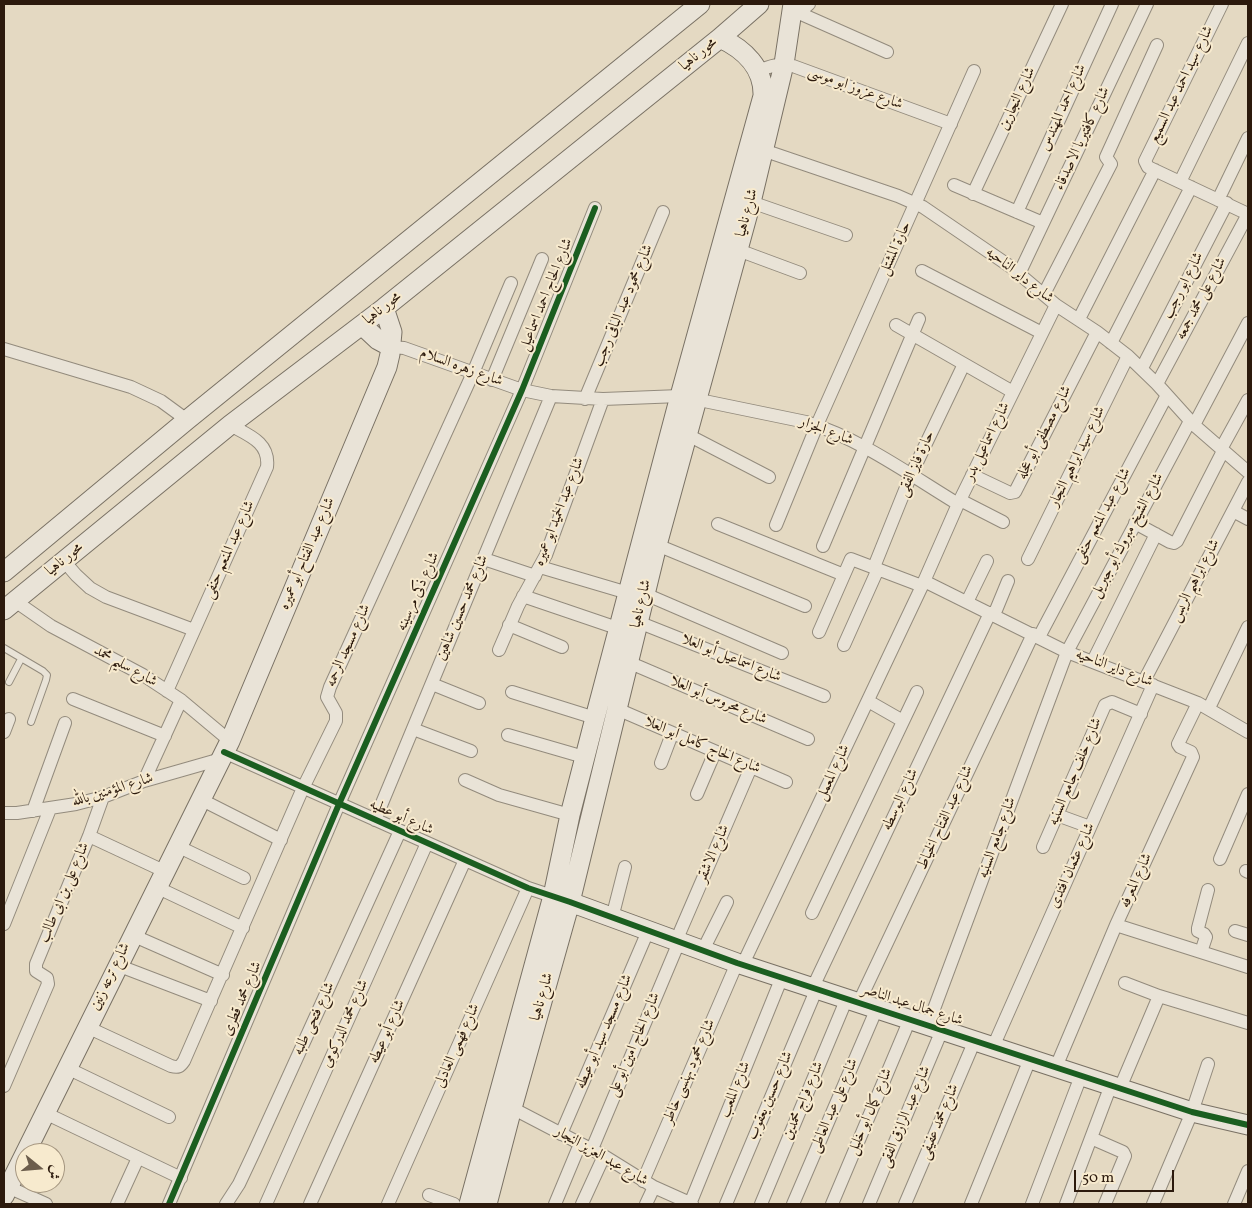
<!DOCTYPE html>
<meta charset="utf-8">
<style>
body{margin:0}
#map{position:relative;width:1252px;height:1208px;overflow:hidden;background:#e4d9c2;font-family:Vollkorn,Amiri,serif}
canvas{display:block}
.frame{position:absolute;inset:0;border:5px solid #2c1a0d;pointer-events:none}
.north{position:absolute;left:15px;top:1143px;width:50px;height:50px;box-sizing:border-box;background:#f7eace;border:1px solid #a69781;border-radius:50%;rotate:107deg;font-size:14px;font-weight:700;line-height:20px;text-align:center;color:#2c1a0d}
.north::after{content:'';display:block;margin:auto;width:18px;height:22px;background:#6c5d4c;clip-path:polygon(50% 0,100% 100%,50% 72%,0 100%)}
.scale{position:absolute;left:1074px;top:1170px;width:100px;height:22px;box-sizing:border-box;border:2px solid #2c1a0d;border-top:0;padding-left:6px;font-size:15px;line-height:18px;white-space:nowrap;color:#2c1a0d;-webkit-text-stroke:4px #f7eace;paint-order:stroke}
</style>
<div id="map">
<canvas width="1252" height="1208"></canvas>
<div class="frame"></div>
<div class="north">ش</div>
<div class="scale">50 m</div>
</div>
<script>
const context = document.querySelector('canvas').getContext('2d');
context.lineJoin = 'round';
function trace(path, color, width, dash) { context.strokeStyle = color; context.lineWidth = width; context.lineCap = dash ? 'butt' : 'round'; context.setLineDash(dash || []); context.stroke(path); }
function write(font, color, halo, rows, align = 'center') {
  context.font = font + ' Vollkorn,Amiri,serif'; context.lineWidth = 4; context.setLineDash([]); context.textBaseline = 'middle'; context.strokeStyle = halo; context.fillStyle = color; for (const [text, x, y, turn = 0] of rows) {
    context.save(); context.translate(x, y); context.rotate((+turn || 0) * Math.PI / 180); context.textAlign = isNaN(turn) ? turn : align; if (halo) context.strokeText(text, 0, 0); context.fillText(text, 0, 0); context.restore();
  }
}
const lane = new Path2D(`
 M4,648L43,671L47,675L46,680L31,722
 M9,682L21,659`);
const street = new Path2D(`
 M799,13L887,52
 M793,18L809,4
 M758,71C770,66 780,63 793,66L951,124
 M757,148L898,196L923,207L1011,267L1056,305L1097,332L1128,356L1157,384L1194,425L1248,472
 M1180,182L1248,43
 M954,185L1043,223
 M973,194L1062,4
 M1218,200L1248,138
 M751,202L846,235
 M1017,212L1112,4
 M738,250L800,273
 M922,271L1042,333
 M1019,274L1147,4
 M1044,294L1111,164L1106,157L1157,45
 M1079,319L1155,170
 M896,325L1013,392
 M1111,343L1191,187
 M391,347L404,348L522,390L551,396L603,399L680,396L806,422C861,439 910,475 958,504
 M4,349L131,387L161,401L187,420
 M1142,368L1227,203
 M492,380L542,259
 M1157,384L1248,214L1148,167L1145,161L1222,4
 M585,399L663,212
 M1194,425L1248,323
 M688,435L769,477
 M1221,449L1248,400
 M972,475L1010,493L1015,492L1097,332
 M960,500L1003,522
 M1233,511L1248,519
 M1135,523L1170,542L1174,543L1177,541L1223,451
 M718,524L844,575
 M776,525L817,425L974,71
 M657,545L805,606
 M823,546L919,319
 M484,559L535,576
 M1028,559L1128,356
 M64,561L76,575L90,588L106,597L194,630
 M540,567L628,593
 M874,567L911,475L964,364
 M924,581L1067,652L1198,703L1248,732
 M645,594L782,653
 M523,596L620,629
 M15,601L51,626L143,675L181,700L230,741
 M967,602L987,561
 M994,615L1008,581
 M638,622L824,696
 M509,625L562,647
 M819,632L851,559L922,586
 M1039,637L1167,395
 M844,645L878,569
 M499,650L518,606L546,555L603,399
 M1093,661L1156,534
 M628,662L808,739
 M1144,681L1248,482
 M432,684L479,703
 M167,691L267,467C270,442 248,435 230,425
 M512,692L595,718
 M73,699L165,736
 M868,701L903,721
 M1209,708L1248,627
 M617,709L786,782
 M413,729L471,751
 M4,732L9,719
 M508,735L584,757
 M224,752L528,888L558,898
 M661,763L672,734
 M465,780L499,795L570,815
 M144,781L181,700
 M697,794L715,752
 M200,799L281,840
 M33,811L65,723
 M4,813H17L76,804L103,797L144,781L221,759
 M1057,815L1090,827
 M375,820L551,396
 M89,836L164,871
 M177,846L244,878
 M1043,847L1105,705L1112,702L1141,714
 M1220,859L1248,794
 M1246,871L1248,872
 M156,887L243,928
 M812,913L917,692
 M612,918L625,867
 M4,924L50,809
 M1116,925L1248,967
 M1235,931L1248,935
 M132,935L223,975
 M676,941L751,767
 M703,950L727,902
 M1201,952L1206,937L1204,934L1198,931V928L1208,890
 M743,964L922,586L958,504L1056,305
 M117,965L211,1001
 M1125,983L1159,996L1248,1023
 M813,987L990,613
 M859,1002L1033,634
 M928,1025L1067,652L1190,421
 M87,1027L171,1066C178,1068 180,1067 184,1061L303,788L336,721V713L327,697L330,687L473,373L511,283
 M993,1047L1153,685
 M1056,1067L1116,925L1193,757L1191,752L1180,747L1178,744L1198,703
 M67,1068L169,1117
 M4,1086L48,984L47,978L36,971V964L89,836L103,797
 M1120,1088L1159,996
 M512,1108L604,1156L654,1187L692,1204
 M45,1113L181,1178
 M561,1134L648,931
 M1091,1138L1123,1152L1125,1156L1105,1204
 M592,1149L679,942
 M643,1181L737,963
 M8,1187L46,1204
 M429,1195L454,1204
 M117,1204L138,1158
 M169,1204L339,804L522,390L595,208
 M226,1204L239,1184L255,1150L400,831
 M266,1204L427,843
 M310,1204L465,860
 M388,1204L528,888
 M555,1204L580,1144
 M582,1204L604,1156
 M646,1204L654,1187
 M690,1204L782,977
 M726,1204L817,988
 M761,1204L847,998
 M793,1204L877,1008
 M832,1204L910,1019
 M869,1204L942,1030
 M905,1204L975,1040
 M971,1204L1030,1059
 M1032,1204L1081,1076
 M1066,1204L1111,1085
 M1153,1204L1192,1112L1208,1064
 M1234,1204L1248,1171`);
const secondary = new Path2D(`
 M362,325L378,340L391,347
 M4,572L187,420L700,4
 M4,610L230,425L384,308L720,38L759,4
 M570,902L737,963L1192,1112L1248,1125
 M4,1196L230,741L387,367L390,354L392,332L384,308
 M469,1204L553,896L570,815L595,718L680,396L763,96C764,68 744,49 720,38
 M487,1204L512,1108L570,902L657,545L751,202L784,64L793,4`);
const cycleway = new Path2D(`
 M224,752L528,888L570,902L737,963L1192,1112L1248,1125
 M169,1204L339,804L522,390L595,208`);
const streetNames = [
 ["محور ناهيا",699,55,-39],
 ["شارع سيد احمد عبد السميع",1182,85,-64],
 ["شارع عزوز ابو موسى",855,89,20],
 ["شارع النجارين",1018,99,-65],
 ["شارع احمد المهندس",1064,108,-66],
 ["شارع كافتيريا الاصدقاء",1083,139,-65],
 ["شارع ناهيا",748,213,-75],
 ["حارة المشتل",896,249,-66],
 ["شارع داير الناحيه",1019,276,38],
 ["شارع ابو رجب",1184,286,-63],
 ["شارع الحاج احمد اسماعيل",547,295,-68],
 ["شارع على محمد جمعه",1202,299,-62],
 ["شارع محمود عبد الباقى رجب",624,306,-67],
 ["محور ناهيا",383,309,-38],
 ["شارع زهره السلام",461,368,20],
 ["شارع الجزار",826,432,21],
 ["شارع مصطفى أبو عجله",1045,433,-63],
 ["شارع اسماعيل بدر",988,442,-64],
 ["شارع سيد ابراهيم النجار",1078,457,-64],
 ["حارة فايز الفقى",917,464,-66],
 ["شارع عبد الحميد ابو عميره",560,512,-69],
 ["شارع عبد المنعم حنفى",1103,516,-62],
 ["شارع الشيخ مبروك أبو جبريل",1128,536,-62],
 ["شارع عبد المنعم حنفى",230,550,-66],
 ["شارع عبد الفتاح أبو عميره",308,554,-67],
 ["محور ناهيا",65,560,-39],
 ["شارع ابراهيم الريس",1196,581,-63],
 ["شارع ذكى مرسينه",419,592,-66],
 ["شارع ناهيا",642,604,-77],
 ["شارع محمد حسين شاهين",463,608,-67],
 ["شارع مسجد الرحمه",349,646,-66],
 ["شارع اسماعيل أبو العلا",731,659,22],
 ["شارع سليم محمد",125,667,29],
 ["شارع داير الناحيه",1114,669,21],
 ["شارع محروس أبو العلا",718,701,23],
 ["شارع الحاج كامل أبو العلا",702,746,23],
 ["شارع خلف جامع السنيه",1076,772,-67],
 ["شارع المعمل",834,773,-65],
 ["شارع المؤمنين بالله",113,791,-17],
 ["شارع البوسطه",901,800,-65],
 ["شارع أبو عطيه",401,818,24],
 ["شارع عبد الفتاح الخياط",946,818,-65],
 ["شارع جامع السنيه",998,838,-70],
 ["شارع الاشقر",714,854,-67],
 ["شارع عثمان افتدى",1073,866,-66],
 ["شارع المعرفه",1137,881,-66],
 ["شارع على بن ابى طالب",65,893,-67],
 ["شارع ترعه زنين",111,977,-64],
 ["شارع ناهيا",543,997,-74],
 ["شارع محمد قطرى",243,999,-67],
 ["شارع جمال عبد الناصر",912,1006,18],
 ["شارع فتحى طلبه",315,1019,-65],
 ["شارع محمد الدركومى",346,1024,-66],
 ["شارع أبو عيطه",388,1032,-66],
 ["شارع مسجد سيد أبو عيطه",605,1032,-67],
 ["شارع الحاج امين أبو على",635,1045,-67],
 ["شارع فهمى العادلى",458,1046,-66],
 ["شارع محمود بهنسى خاطر",690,1072,-67],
 ["شارع الملعب",736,1090,-68],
 ["شارع حسين يعقوب",771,1096,-67],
 ["شارع فراج محمدين",804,1101,-67],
 ["شارع على عبد العاطى",835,1106,-67],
 ["شارع كمال أبو خليل",871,1112,-67],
 ["شارع عبد الرازق الفقى",906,1117,-67],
 ["شارع محمد عفيفى",940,1122,-67],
 ["شارع عبد العزيز النجار",601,1157,30]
];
trace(lane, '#938b7d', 8);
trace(street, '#938b7d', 14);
trace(secondary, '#797164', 21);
trace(lane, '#e9e3d7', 6);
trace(street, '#e9e3d7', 12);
trace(secondary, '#e9e3d7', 19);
trace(cycleway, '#1b5e20', 6);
write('15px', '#2c1a0d', '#f7eace', streetNames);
</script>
